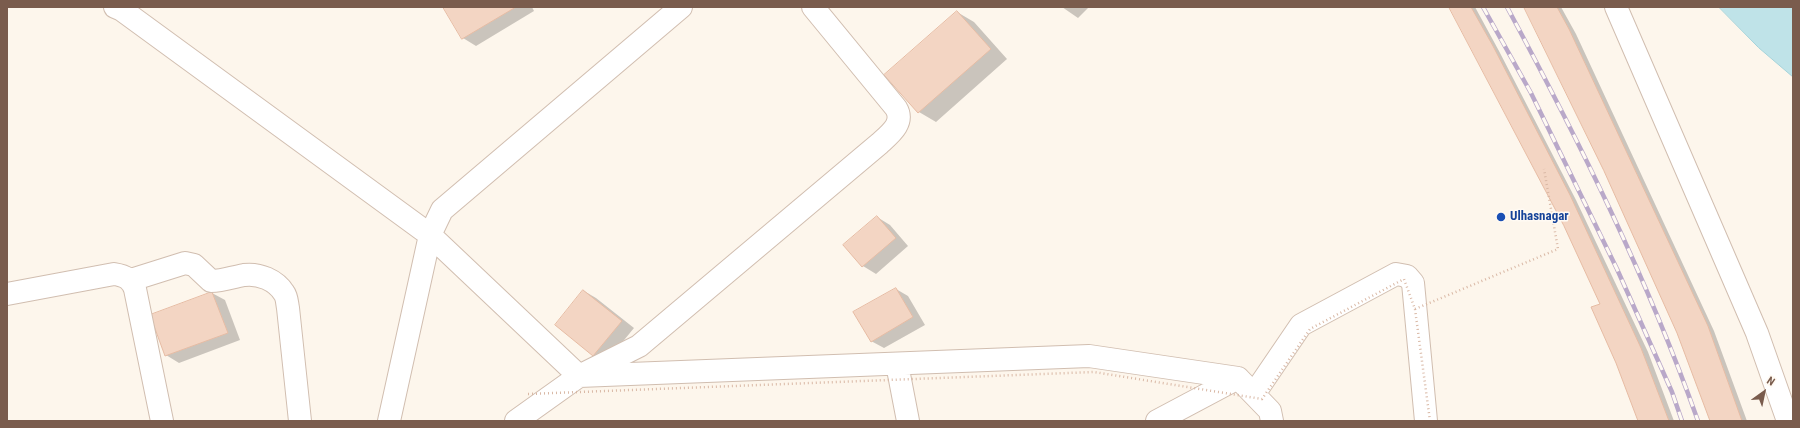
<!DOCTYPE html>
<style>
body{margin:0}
#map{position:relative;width:1800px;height:428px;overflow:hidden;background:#fdf6ec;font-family:"Roboto Condensed",sans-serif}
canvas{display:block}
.frame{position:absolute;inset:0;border:8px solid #7a5c4d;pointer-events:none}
.north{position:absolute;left:1744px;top:372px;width:40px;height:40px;-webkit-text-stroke:3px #fffaf3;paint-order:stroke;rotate:33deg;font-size:11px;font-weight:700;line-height:16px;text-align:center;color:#7a5c4d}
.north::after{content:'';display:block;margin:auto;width:14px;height:18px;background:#7a5c4d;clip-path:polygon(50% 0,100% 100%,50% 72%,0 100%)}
</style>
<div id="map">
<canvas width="1800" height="428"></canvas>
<div class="frame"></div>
<div class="north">N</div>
</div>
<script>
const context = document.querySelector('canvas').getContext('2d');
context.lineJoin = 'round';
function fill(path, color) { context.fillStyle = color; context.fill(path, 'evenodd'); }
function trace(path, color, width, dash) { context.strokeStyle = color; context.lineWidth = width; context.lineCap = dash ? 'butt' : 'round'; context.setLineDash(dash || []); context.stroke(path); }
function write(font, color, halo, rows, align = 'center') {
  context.font = font + ' "Roboto Condensed",sans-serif'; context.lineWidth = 3; context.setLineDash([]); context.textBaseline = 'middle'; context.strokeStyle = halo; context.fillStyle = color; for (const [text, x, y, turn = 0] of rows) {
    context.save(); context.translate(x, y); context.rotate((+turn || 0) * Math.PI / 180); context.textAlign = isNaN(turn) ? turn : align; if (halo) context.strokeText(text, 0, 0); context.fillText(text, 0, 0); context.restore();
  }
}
const water = new Path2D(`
 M1719,7H1793V77L1759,48Z`);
const shadow = new Path2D(`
 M444,7H532L534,11L476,46L463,38Z
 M1062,7H1089L1078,18Z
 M1450,7H1475L1499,51L1576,200L1648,352L1674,421H1639L1602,305L1565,225Z
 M1525,7H1561L1576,34L1714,331L1747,421H1711L1678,332L1605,171Z
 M957,12L974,22L1007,59L936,122L919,112Z
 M877,217L890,225L908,246L876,274L863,266L845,245Z
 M896,289L908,296L925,325L884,348L871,341Z
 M584,291L596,298L634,328L606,362L594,355Z
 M212,293L225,300L240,340L179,363L166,355L151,316Z`);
const building = new Path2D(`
 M443,7H516L462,39Z
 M1449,7H1471L1493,46L1570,195L1641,348L1669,421H1638L1616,363L1591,307L1600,304L1564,226Z
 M1524,7H1557L1569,29L1708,326L1742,421H1710L1677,333L1604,171Z
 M957,11L991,49L918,113L884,75Z
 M877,216L896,238L862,267L843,245Z
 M896,288L913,317L871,342L853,312Z
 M583,290L622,321L593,356L555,325Z
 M212,292L228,333L165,356L150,315Z`);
const minor = new Path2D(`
 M115,7L122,10L430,235L579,376L1089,356L1238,378L1270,411L1272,421
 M1616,7L1757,333L1788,421
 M131,280L185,263L194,265L211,281C224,281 232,277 244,275C259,273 276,280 284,293C287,297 287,303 288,308L300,421
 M7,294L114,274C126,276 131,279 135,289L162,421
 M897,364L908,421
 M1254,394L1301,325L1396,274L1407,276L1413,283L1426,421
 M389,421L430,235L442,210L681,7
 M516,421L579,376L639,346L879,144C890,134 905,123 896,108L813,7
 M1157,421L1238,378`);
const rail = new Path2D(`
 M1483,7L1531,93L1617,269L1672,392L1682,421
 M1507,7C1579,141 1647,277 1698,421`);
const pathBridge = new Path2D(`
 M1415,309L1558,249L1544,169
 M528,394L1094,372L1262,399L1310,329L1404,279L1415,309L1430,421`);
const markers = [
 [1501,217,5,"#1a4fb4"]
];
const transitNames = [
 ["Ulhasnagar",1510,217]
];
fill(water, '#bfe3e8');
trace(water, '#a5d3da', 1);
fill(shadow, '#0003');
fill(building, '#f3d5c3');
trace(building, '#e6bba3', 1);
trace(minor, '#d1beb0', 24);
trace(minor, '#fff', 22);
trace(rail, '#b9a8c9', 4.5);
trace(rail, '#fffaf3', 3, [9]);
trace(pathBridge, '#d9b8a5', 2.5, [1, 3]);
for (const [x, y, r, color] of markers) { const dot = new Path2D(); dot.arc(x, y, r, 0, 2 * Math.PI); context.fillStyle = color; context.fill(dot); trace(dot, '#fffaf3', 1.5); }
write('bold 13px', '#164399', '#fffaf3', transitNames, 'left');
</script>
